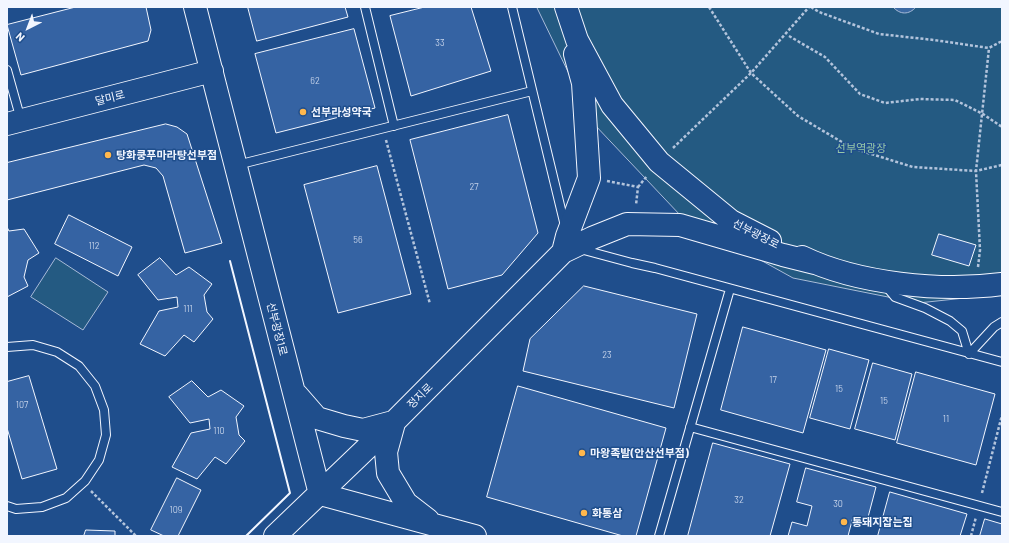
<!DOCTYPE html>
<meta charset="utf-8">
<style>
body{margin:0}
#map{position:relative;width:1009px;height:543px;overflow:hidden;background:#1f4e8c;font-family:Barlow,sans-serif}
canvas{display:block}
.frame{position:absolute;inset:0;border:8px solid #f2f6ff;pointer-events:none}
.north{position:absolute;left:8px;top:8px;width:40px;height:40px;-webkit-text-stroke:3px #1f4e8c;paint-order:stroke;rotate:222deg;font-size:11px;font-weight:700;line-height:16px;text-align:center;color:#f2f6ff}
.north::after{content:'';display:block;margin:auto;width:14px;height:18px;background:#f2f6ff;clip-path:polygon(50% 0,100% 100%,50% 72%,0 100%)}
</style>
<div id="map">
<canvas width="1009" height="543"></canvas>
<div class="frame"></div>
<div class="north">N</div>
</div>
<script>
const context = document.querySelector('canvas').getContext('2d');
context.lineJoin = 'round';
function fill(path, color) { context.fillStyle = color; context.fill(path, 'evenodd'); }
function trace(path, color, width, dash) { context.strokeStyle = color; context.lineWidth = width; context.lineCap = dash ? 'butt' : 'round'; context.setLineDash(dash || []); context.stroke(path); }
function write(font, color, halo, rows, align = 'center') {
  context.font = font + ' Barlow,"Noto Sans KR",sans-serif'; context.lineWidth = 3; context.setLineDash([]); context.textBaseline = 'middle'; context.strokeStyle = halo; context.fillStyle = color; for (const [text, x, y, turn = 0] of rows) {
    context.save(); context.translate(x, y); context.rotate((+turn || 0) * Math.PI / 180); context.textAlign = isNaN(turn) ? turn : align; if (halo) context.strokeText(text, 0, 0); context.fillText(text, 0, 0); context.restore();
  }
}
const green = new Path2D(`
 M537,7H1002V294L918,303L793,278L681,216L593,123Z
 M56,258L108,292L83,330L31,297Z`);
const water = new Path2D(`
 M893,7H916C909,15 900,15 893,7Z`);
const building = new Path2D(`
 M76,7H146L151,30L148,41L21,75L7,25Z
 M248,7H345L348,17L257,41Z
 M425,7H471L491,71L411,96L390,16Z
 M354,29L375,108L276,133L255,54Z
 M508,115L538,233L502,275L448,289L410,140Z
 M166,124L177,127L187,134L222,243L185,253L163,176L156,168L144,165L7,200V163Z
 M377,166L411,294L338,313L304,185Z
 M69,215L132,247L118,276L55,244Z
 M7,227L9,231L24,229L39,253L28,260L24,277L28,286L7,297Z
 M939,234L976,245L969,266L932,255Z
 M160,258L176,275L189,267L212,284L204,295L207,312L213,319L194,342L184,335L165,356L140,344L159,311L178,307L177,297L158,300L138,275Z
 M584,286L697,314L674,408L523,371L530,339Z
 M743,327L826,350L803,433L721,410Z
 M829,349L869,360L850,429L810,418Z
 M873,363L912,374L895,440L855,429Z
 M916,372L995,394L976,465L897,443Z
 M29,376L57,469L22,479L7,428V382Z
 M192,381L208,397L221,390L244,406L236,417L239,435L245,441L226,464L215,457L197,479L172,467L191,433L210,429L209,419L190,423L169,397Z
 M518,386L666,428L636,536H623L487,497Z
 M713,443L790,464L770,536H688Z
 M806,468L876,487L867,521L853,517L848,536H788L792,522L807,526L812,506L797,502Z
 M177,478L201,490L178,536H164L151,530Z
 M890,492L967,514L960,536H878Z
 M985,519L1002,524V536H980Z
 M86,530L115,531V536H84Z`);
const path = new Path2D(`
 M709,7L751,73L798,116L852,148L913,167L976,171L1002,165
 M811,7L819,12L879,34L934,40L989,48L1002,41
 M789,36L825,57L860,94L885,103L920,99L955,100L983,114L1002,127
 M386,140L430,304
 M673,148L751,73L809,7
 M607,181L638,187L636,205
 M638,187L647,176
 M978,267L980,250L976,171L989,48
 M91,491L136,536
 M982,493L1002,415
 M971,536L976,517`);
const lane = new Path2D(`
 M365,7L394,126
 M512,7L565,226
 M7,70L21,120
 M237,165L532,91
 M580,249L632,263L655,268L1002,362
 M885,285L895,297L925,308L950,321L962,331L969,354
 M7,347L33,345L57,352L79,366L95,386L104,410L106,435L99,460L85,481L66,498L42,507L16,509L7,506
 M969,354L994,327L1002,322
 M690,427L1002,512
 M659,536L730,289`);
const secondary = new Path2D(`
 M195,7L320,494
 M566,7L577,40L612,105L659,162L731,221L770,241
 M7,124L212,71
 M563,252L567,236L589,178L583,83L575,54
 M802,257C858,284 941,292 1002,284
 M297,395L317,418L344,426L363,430L393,422
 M394,423L386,452L388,473L406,503L428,520
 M320,494L475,536
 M275,536L394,422L563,252L592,238L627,224L680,225L783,255L815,263`);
const wall = new Path2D(`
 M230,261L290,493L246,536`);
const markers = [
 [303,112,4,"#ffb74d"],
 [108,155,4,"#ffb74d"],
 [582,453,4,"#ffb74d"],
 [584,513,4,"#ffb74d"],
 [844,522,4,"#ffb74d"]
];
const numberNames = [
 ["33",440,43],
 ["62",315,81],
 ["27",474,187],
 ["56",358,240],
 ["112",94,246],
 ["111",188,309],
 ["23",607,355],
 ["17",773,380],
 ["15",839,389],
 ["15",884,401],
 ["107",22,405],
 ["11",946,419],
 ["110",219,431],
 ["32",739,500],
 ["30",838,504],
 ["109",176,510]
];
const streetNames = [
 ["달미로",110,98,-14],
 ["선부광장로",756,234,27],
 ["선부광장1로",277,329,76],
 ["정지로",420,396,-45]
];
const poiNames = [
 ["선부라성약국",311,112],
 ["탕화쿵푸마라탕선부점",116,155],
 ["마왕족발(안산선부점)",590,453],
 ["화통삼",592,513],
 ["통돼지잡는집",852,522]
];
const parkNames = [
 ["선부역광장",861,148]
];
fill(green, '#245a82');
trace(green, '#a8bbd7', 1);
fill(water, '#3b69a3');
trace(water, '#a8bbd7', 1);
fill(building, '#3563a3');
trace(building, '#f2f6ff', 1);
trace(lane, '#f2f6ff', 10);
trace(secondary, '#f2f6ff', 24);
trace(path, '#b3c4dc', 2.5, [3, 2]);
trace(lane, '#1f4e8c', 8);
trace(secondary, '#1f4e8c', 22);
trace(wall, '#f2f6ff', 2);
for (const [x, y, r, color] of markers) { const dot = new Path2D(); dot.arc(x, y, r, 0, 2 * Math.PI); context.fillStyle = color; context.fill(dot); trace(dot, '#1f4e8c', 1.5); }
write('9px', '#c3d1e8', null, numberNames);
write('11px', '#f2f6ff', '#1f4e8c', streetNames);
write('bold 11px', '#f2f6ff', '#1f4e8c', poiNames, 'left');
write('11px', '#97c8a6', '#1f4e8c', parkNames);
</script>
